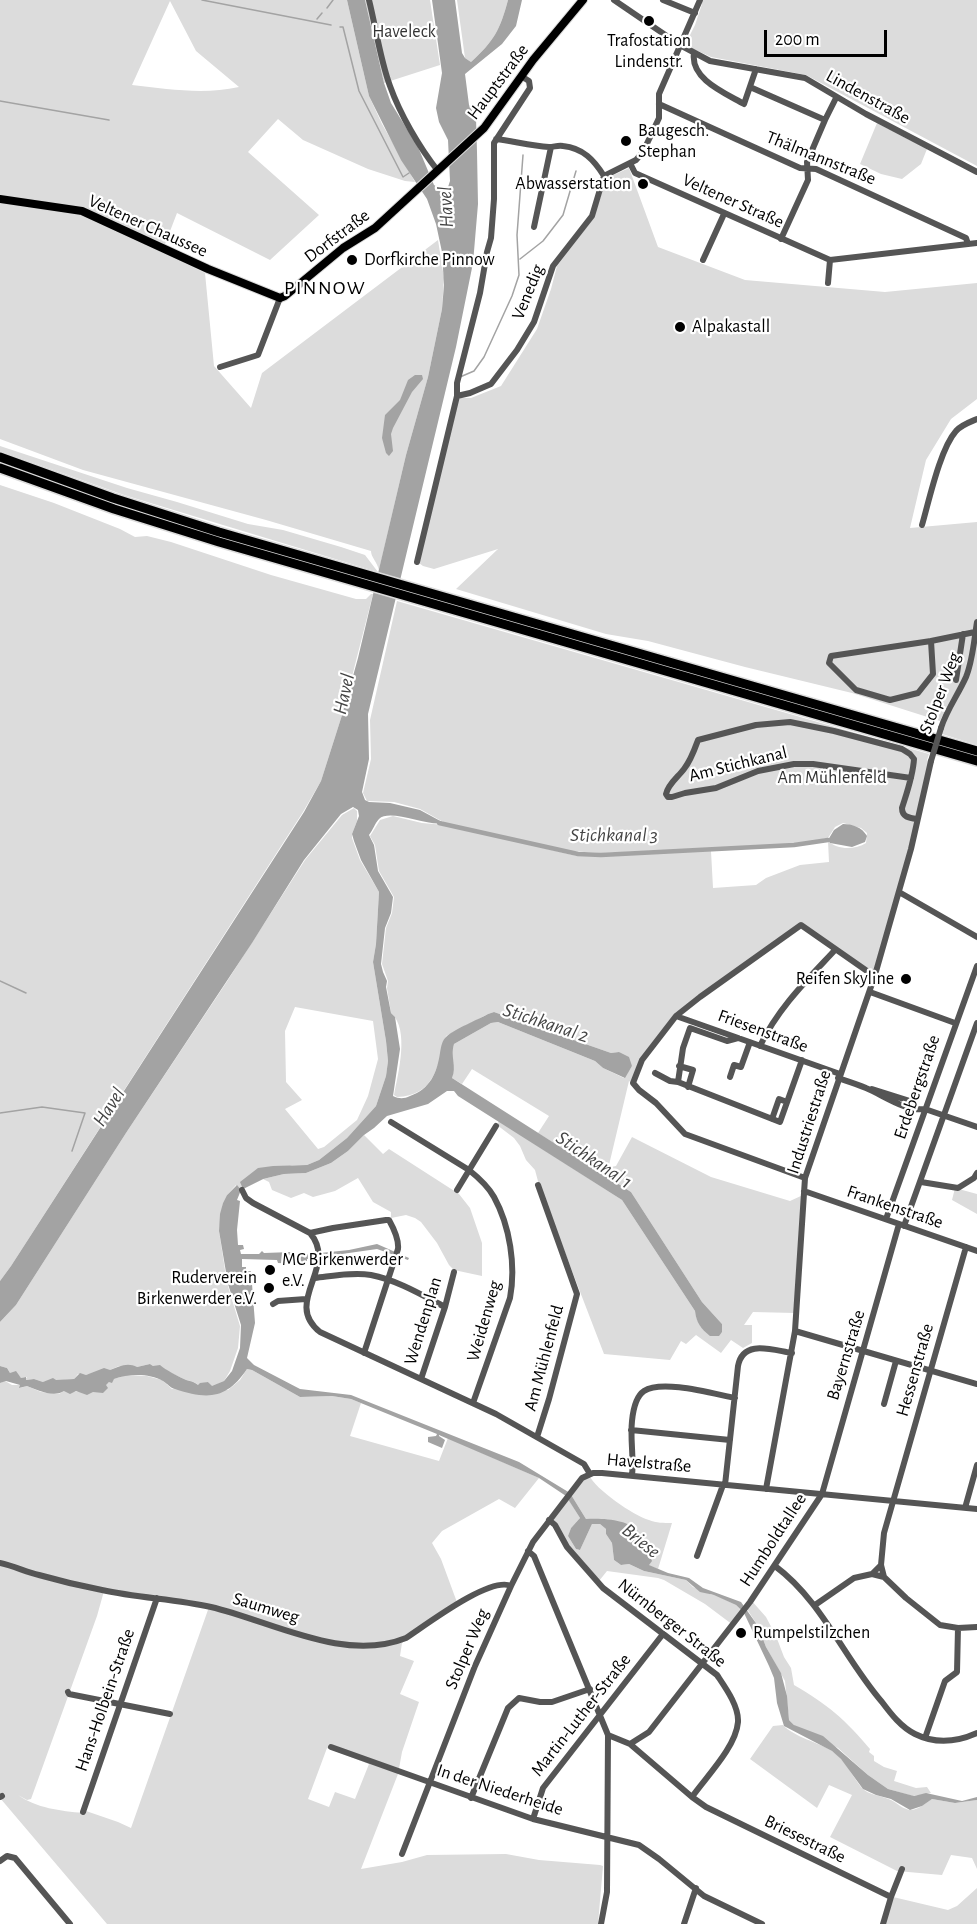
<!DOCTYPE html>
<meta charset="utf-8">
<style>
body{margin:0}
#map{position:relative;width:977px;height:1924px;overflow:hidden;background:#fff;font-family:"Alegreya Sans",sans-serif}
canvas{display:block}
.scale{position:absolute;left:764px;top:30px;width:123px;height:27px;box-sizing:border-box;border:3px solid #000;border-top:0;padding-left:8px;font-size:18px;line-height:21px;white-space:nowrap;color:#000;-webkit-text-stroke:4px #fff;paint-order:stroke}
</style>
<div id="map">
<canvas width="977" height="1924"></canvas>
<div class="scale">200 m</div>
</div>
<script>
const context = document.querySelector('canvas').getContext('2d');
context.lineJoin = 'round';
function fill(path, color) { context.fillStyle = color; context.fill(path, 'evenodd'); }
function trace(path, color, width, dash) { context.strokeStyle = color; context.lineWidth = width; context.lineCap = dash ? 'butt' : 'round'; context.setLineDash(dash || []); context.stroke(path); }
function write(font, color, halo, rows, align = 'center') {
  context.font = font + ' "Alegreya Sans",sans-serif'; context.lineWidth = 4.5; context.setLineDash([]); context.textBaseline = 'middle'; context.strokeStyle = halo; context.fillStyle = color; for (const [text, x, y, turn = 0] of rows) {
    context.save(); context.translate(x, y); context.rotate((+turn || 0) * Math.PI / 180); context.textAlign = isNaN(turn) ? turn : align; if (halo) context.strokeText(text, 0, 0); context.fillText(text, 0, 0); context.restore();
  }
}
const green = new Path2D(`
 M0,0H347L369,96L382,124L415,182L405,181L368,169L303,140L278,119L248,152L319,215L270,260L177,213L162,252L205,273L214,366L251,408L262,373L438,240L444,278L442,309L428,377L406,455L379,570C377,562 371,557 371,551L266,520L83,470L0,439ZM170,1L196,51L239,87C203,95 168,89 132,85Z
 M365,0H430L440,65L384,83Z
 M457,0H508C500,30 494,41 471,62L465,58Z
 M700,0H977V166L806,75L711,57L687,46L686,43L695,25L702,4Z
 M877,123L927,149L921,164L902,179L881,174L860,164Z
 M629,168L658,247L745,280L885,292L977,283V399L951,419L926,460L910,528L977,522V745L942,734L960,684L946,708L940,721L852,693L745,667L648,641L606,634L456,589L498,549L434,569L423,566L419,563L457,398H471L501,386L537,329L551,289L557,266L593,219L607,178Z
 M0,446L127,488L177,502L248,524L283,530L341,547L365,555L378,572L124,495L0,451Z
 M0,485L54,503L120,529L135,537L147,536L171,542L271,575L356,599H366L371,594H373L343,712L321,781L303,812L11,1266L0,1281Z
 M397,601L929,754L927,760L929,761L913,835L874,972L799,925L699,995L652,1045L632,1083L629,1081L609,1165L611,1167L616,1166L632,1137L711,1177L790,1201L803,1195L795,1313L753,1312L744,1325H752V1343L743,1348L731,1340L721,1353L696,1335L686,1344L681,1341L670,1360L604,1354L539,1185L535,1170L526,1160L520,1146L514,1138L497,1125L499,1121L622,1200L695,1311C696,1322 704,1334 715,1336L722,1332V1324L702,1302L631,1192L538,1133L549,1116L472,1069L462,1084L452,1078C455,1066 450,1056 454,1044L491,1023L498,1022L595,1061L603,1068L624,1078L632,1066L619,1052L611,1053L494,1012L488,1014L446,1036C438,1066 434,1096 397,1097L394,1095C398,1074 410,1029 391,1013L387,988L388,981L382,964L386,928L392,913L394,897L379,871L375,845L370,836L380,820L393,816L422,823L445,825L577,856H601L711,851L713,888L756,885L766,878L800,865L829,862L828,841C837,850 855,850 866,843L867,833L861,828L843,823L835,827L828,838L794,844L602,853L567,851L445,823L420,809L394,802L367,801L363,793L371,759L370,720Z
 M354,808L357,811V821L352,834V838L360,860L379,892L376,944L373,962L386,1041L388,1061L386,1076L376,1106L347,1138L319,1160L307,1165H292L241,1190L236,1185L227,1195L223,1203L219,1231L227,1283L240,1326L238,1348L230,1371L224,1381L212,1387L208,1382L198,1385C193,1380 190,1382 184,1379C176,1376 167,1371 160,1366H153L150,1364L137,1367L119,1366L110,1370L86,1375L78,1374L74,1379L43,1382L34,1379L25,1380L27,1377L21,1378L17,1374L10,1373L7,1368L0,1366V1322L16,1305L126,1133L226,983L305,860L342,815ZM295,1007L373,1021L378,1059L368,1096L357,1120L324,1147L318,1149L285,1109L302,1100L286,1082L285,1031Z
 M364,1135L383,1154L389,1149L459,1194L470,1208L482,1243V1276L454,1270L449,1265L437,1243L421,1222L415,1218L406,1215L391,1218V1212L373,1202L358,1178L335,1191L313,1197L304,1193L291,1198L272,1190L269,1182L263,1179L284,1174L306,1173L331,1163L348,1151Z
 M955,1188L977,1194V1214L952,1200Z
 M247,1369L252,1370L300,1397L332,1396L351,1399L361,1403L350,1436L439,1461L448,1438L539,1478L515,1508L499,1499L442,1531L432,1543L441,1559L458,1605L402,1643L400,1656L414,1661L400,1694L419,1702L402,1752L398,1774L361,1869L402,1862L427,1855L506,1854L539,1860L600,1865L603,1866L598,1924H107L0,1798V1383L5,1381L12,1385H20V1388L27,1386L41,1392L59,1394L64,1391L93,1392L114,1379L126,1375L147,1376L162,1380L172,1389L228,1390L240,1380ZM104,1591L209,1607L131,1828L118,1822L86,1811L83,1813C61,1811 36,1808 18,1795L27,1800L31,1799L97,1616ZM327,1748L369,1764L355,1799L335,1792L329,1807L308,1799Z
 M589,1475C595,1489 634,1516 649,1520C656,1523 664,1523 672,1523L658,1569L648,1565L651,1561L645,1545L621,1522L586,1519L570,1493Z
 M567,1497L580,1518L571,1528L568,1536L576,1549L580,1550L592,1524H600L606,1529V1534L612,1543L614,1560L621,1565L629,1564L644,1571L686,1580L693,1587L712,1595L714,1594L736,1605L742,1612L733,1625L705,1604L664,1580L658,1578L607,1571L599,1581L583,1561L565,1543L552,1522Z
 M751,1600L766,1617L776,1636L784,1657L791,1668L794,1685C827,1704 846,1720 870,1749L869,1752L874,1756V1761L884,1767L897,1771L894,1781L916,1788L927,1787L931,1793L913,1796L888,1789L868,1775L838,1748L796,1727L789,1720L785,1681L766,1647L758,1626L747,1609Z
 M783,1725C794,1737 818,1742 832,1751C845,1759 852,1776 861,1787C869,1796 881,1795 891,1800C897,1803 904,1810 911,1810C920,1809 925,1803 932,1799L955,1803L977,1800V1869L972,1858L951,1855L942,1875L897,1871L830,1837L852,1795L829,1785L817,1808L750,1759L773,1726Z
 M977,1888V1924H885L893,1897L948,1910L957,1906Z`);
const water = new Path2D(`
 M347,0H365L384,83L391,103L418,147L434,185L441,189L448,187L450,181L448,140L439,122L436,108L442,73L432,0H455L462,53L465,58L471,62C494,41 500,30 508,0H522L516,26L502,44L465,74L469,105L476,118L477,152L478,204L473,263L456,347L368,714L369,759L362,792L365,800L369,802L390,803L420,810L444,823C428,827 390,808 379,819C375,823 373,830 369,835L374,845L378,871L393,897L391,913L385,928L381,964L383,972L387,981L386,987L391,1013L395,1017L400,1049L393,1096C399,1099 404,1099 410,1096C430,1089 437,1073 440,1053C441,1047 442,1040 447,1036C455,1029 477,1020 488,1014L494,1012L611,1053L619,1052L629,1057L632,1066L625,1078L603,1068L595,1061L498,1022L491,1023L454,1044C450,1056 457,1067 452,1078L631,1192L702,1302L722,1324V1332L719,1336H710C701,1329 696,1322 695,1311L622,1200L458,1096L454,1091H447L428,1104L387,1116L374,1128L364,1135L348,1151L331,1163L306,1173L284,1174L263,1179L243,1189L240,1182L258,1168L273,1166L307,1165L319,1160L347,1138L376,1106L386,1076L388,1061L386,1041L373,962L376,944L379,892L361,860L354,841L352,834L359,816L358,810L353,807L341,814L304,860L252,943L126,1133L16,1305L0,1322V1281L11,1266L304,812L321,781L343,712L358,658L406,455L428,377L442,309L444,285L442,252L436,224L427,199L401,160L369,96Z
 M415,375H422L423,379L412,392L393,428L391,434L393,451L389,456L386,453L382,438L385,415L400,400L408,380Z
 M843,824C852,824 862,827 867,836L865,842L852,847L830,843L828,840L834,830Z
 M237,1185L241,1190L237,1200L240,1201L237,1230L238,1245H243L244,1249L240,1250L241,1254H259L262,1251L264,1253L292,1252V1256L349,1250L377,1244L409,1258L408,1260L377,1249L307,1259V1261L294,1264L278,1263L277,1260L242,1259V1267H246V1271H251L255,1323L247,1358L254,1365L300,1389L351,1395L519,1462L570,1493L586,1519C602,1518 631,1519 640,1534C645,1542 648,1552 652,1561L649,1565L668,1573L689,1578L703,1588L741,1602L758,1626L766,1647L781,1673L787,1696L789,1720L794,1725L823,1736L868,1775L888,1789L914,1796L926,1793L962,1801L977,1797V1800L955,1803L932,1799L922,1806L910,1810L891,1799L876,1795L863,1789L841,1759L832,1751L784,1726L777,1703L774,1678L769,1666L744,1613L736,1605L714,1595L700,1592L686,1580L644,1571L629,1564L621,1565L614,1560L612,1543L606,1534V1529L600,1524H592L580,1550L576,1549L568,1536L571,1528L580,1518L566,1496L539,1478L439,1435V1436L445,1440L442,1448L428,1442V1437L436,1436L437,1434L351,1399L332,1396L300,1397L252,1370L247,1369C227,1399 208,1400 175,1389C170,1388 168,1384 163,1381C149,1373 128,1374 114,1379L112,1383L109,1382L106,1385L108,1388L103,1393L93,1392L87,1395L76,1391L70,1394L64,1391C53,1398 38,1390 27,1386L19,1388L20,1385L6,1381L0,1383V1366L7,1368L10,1373L16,1371L21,1378L26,1377V1380L34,1379L43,1382L53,1378L56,1380L74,1379L80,1373L86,1375L104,1368L110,1370C119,1366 128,1362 137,1367L150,1364L153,1366L160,1365C166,1370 177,1376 184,1379C190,1382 192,1380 198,1385L200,1383L208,1382L212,1386L224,1381L232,1371L240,1348L241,1325L228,1284L219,1231L220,1214L223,1203L227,1195Z`);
const stream = new Path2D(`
 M202,0L331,25
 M327,8L333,0
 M317,19L322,13
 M340,27H343L359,91L403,177L409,173
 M0,101L109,120
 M520,259L543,241L563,215L576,171
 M460,377L474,371L484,357L512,296L519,275L517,235L523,155
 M0,981L26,993
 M0,1113L42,1107L85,1113L72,1151`);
const canal = new Path2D(`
 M439,823L578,854L601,855L794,845L828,840`);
const minor = new Path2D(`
 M369,0C376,28 380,59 390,86C400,114 419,147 438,171
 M614,0L680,45L710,61L805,78L866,114L977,172
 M663,0L695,13
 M694,53C690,79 725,93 744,104L756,69
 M750,87L825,120
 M659,104L800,168L816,169L966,238L968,244
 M496,139C513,141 531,146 549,147C554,147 558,145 563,146C583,148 594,160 604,176
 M630,163L635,173L830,260L977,243
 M534,227L551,147
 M781,239L808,180L807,162L825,120L836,98
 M703,260L724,214
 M828,283L830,260
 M220,367L258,355L280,298
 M457,396L470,393L491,384L517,350L534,322L553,266L592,216L604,176L636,160L643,152L659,118V94L700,0
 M922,525C929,501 940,449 956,431C961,425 970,422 977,419
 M417,562L457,396V383L480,293L487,252L491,238L494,199V143L530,88L529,81L521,76
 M931,641L831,656L829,663L856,690L890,700L918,693L933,674L931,641L975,632
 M956,680L963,634
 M941,728C947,709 958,695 966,677C973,660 974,640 977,622
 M911,778L813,764H794L758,771L716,788L685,793L672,797H668L666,794C668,784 678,777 684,769C691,760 694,751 698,740L756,725L790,722L834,731L902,749L910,754L914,759C913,776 907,792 902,808C902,817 909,818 917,819
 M899,892L977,937
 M870,992L955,1023
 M676,1016L840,1074
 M738,1038L727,1041L690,1028L683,1048L678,1082L780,1122L802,1060
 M760,1046C778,1008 808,979 835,950
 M679,1066L693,1070L688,1087
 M655,1073L670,1081L678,1082
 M730,1077L734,1065L741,1067L750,1042
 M838,1078C847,1081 857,1084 866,1088C883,1095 906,1112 925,1109L977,1127
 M872,1089L910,1101
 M772,1119L779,1099L787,1102
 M391,1122L469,1170C479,1178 488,1186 494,1197C510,1226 516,1266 510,1298L473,1403
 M805,1178L685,1134L656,1103L639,1090L633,1083L642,1060L676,1016L700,997L801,925L867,971L875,975
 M921,1182L958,1188L974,1178L977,1173
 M242,1190L246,1198L253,1203L310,1233C339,1267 282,1302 320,1332L496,1414L584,1464L590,1474
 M457,1190L496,1126
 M804,1191L977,1251
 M886,1219L977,966
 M904,1226L977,1023
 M310,1233L333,1228L386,1220H389C394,1229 399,1240 398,1249L364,1353
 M315,1278C333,1276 353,1272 371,1275C397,1280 422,1295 445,1307
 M273,1304L278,1301L306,1299
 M795,1331L977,1384
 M421,1379L445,1307L454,1272
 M884,1404L896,1361
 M631,1430L730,1440
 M537,1437L549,1399L577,1294L538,1185
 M632,1476C634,1457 630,1439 632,1421C633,1411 635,1397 644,1391C662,1379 714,1394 735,1398
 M725,1485L738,1366C743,1339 772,1350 792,1353
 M766,1489L795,1331L805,1178L875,975L911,849L931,761
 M965,1508L977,1465
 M549,1520L555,1525L567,1547L603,1588L717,1675C725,1687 739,1706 738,1722C736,1747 706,1777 692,1797
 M528,1551L534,1556L608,1735L607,1892L601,1924
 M697,1556L723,1485
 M0,1563C14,1566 26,1572 39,1575C60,1581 81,1586 102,1590C138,1598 175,1599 211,1607C271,1621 344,1663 406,1638C426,1625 490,1576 511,1586
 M775,1566C822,1601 844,1658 882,1702C891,1714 901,1727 915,1734C935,1744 957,1742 977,1733
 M872,1574L884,1577L906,1598L940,1625L958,1628L977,1627
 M884,1577L881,1565L884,1533L966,1247
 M815,1605L854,1578L872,1574L881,1565
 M68,1692L69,1694L170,1714
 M608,1735L630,1744L649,1732L750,1602L822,1494L899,1224
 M925,1738L945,1681L957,1672L958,1628
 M630,1744L692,1797L706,1807L891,1897
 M331,1747L533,1819L639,1845L659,1859L704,1896L762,1924
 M0,1797L2,1796
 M471,1798L508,1708L519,1698L540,1702H552L590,1689
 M83,1812L157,1598
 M533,1819L543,1788L663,1634
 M402,1854L475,1666L511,1586L533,1542L582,1478L593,1473H602L977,1509
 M0,1861L7,1856L15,1858L70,1924
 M684,1924L696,1888
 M883,1924L891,1897L902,1869`);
const major = new Path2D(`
 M0,199L82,211L208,269L280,298L285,296L343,248L375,228L484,128L533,60L583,0`);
const highway = new Path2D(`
 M0,457L113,498L219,532L977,751
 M0,468L114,509L219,542L977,761`);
const minorBridge = new Path2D(`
 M931,761L941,728`);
const markers = [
 [649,21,6,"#000"],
 [626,141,6,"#000"],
 [643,184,6,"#000"],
 [352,260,6,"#000"],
 [680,327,6,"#000"],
 [906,979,6,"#000"],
 [270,1270,6,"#000"],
 [269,1288,6,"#000"],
 [741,1633,6,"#000"]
];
const parkNames = [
 ["Haveleck",404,32],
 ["Am Mühlenfeld",832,778]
];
const poiNames = [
 ["Trafostation",649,41,"center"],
 ["Lindenstr.",649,62,"center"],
 ["Baugesch.",638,131],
 ["Stephan",638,152],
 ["Abwasserstation",631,184,"right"],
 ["Dorfkirche Pinnow",364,260],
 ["Alpakastall",692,327],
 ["Reifen Skyline",894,979,"right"],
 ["MC Birkenwerder",282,1260],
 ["e.V.",282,1281],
 ["Ruderverein",257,1278,"right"],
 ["Birkenwerder e.V.",257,1299,"right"],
 ["Rumpelstilzchen",753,1633]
];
const streetNames = [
 ["Hauptstraße",498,82,-53],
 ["Lindenstraße",868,97,29],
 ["Thälmannstraße",821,158,22],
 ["Veltener Straße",733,201,24],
 ["Veltener Chaussee",148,226,24],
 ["Dorfstraße",337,236,-37],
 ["Venedig",528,292,-68],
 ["Stolper Weg",940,693,-69],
 ["Am Stichkanal",738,764,-14],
 ["Friesenstraße",763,1031,20],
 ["Erdebergstraße",917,1087,-71],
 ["Industriestraße",809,1122,-72],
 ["Frankenstraße",895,1207,19],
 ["Wendenplan",423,1321,-73],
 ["Weidenweg",484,1321,-74],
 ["Bayernstraße",846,1355,-73],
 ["Am Mühlenfeld",544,1358,-75],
 ["Hessenstraße",915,1370,-74],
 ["Havelstraße",649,1463,5],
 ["Humboldtallee",773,1540,-57],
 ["Saumweg",266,1608,17],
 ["Nürnberger Straße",672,1623,38],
 ["Stolper Weg",467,1649,-67],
 ["Hans-Holbein-Straße",105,1700,-71],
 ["Martin-Luther-Straße",581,1715,-52],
 ["In der Niederheide",500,1790,18],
 ["Briesestraße",805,1839,26]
];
const waterNames = [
 ["Havel",446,207,-93],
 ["Havel",344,694,-78],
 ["Stichkanal 3",614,835],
 ["Stichkanal 2",546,1023,18],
 ["Havel",109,1107,-57],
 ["Stichkanal 1",594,1160,34],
 ["Briese",641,1541,39]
];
const neighbourhoodNames = [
 ["PINNOW",325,288]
];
fill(green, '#dcdcdc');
fill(water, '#a3a3a3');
trace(stream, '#a3a3a3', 1.5);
trace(canal, '#a3a3a3', 4.5);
trace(major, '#dbdbdb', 10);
trace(highway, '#dbdbdb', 12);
trace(minor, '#555', 6);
trace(major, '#000', 8);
trace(highway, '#000', 9);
trace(minorBridge, '#555', 6);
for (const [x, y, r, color] of markers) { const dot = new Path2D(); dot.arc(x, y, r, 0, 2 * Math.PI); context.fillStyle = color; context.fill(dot); trace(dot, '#fff', 2); }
write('18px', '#333', '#fff', parkNames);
write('18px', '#000', '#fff', poiNames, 'left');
write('18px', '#000', '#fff', streetNames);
write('italic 20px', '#444', '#fff', waterNames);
context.letterSpacing = '1.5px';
write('20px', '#000', '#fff', neighbourhoodNames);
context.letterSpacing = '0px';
</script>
